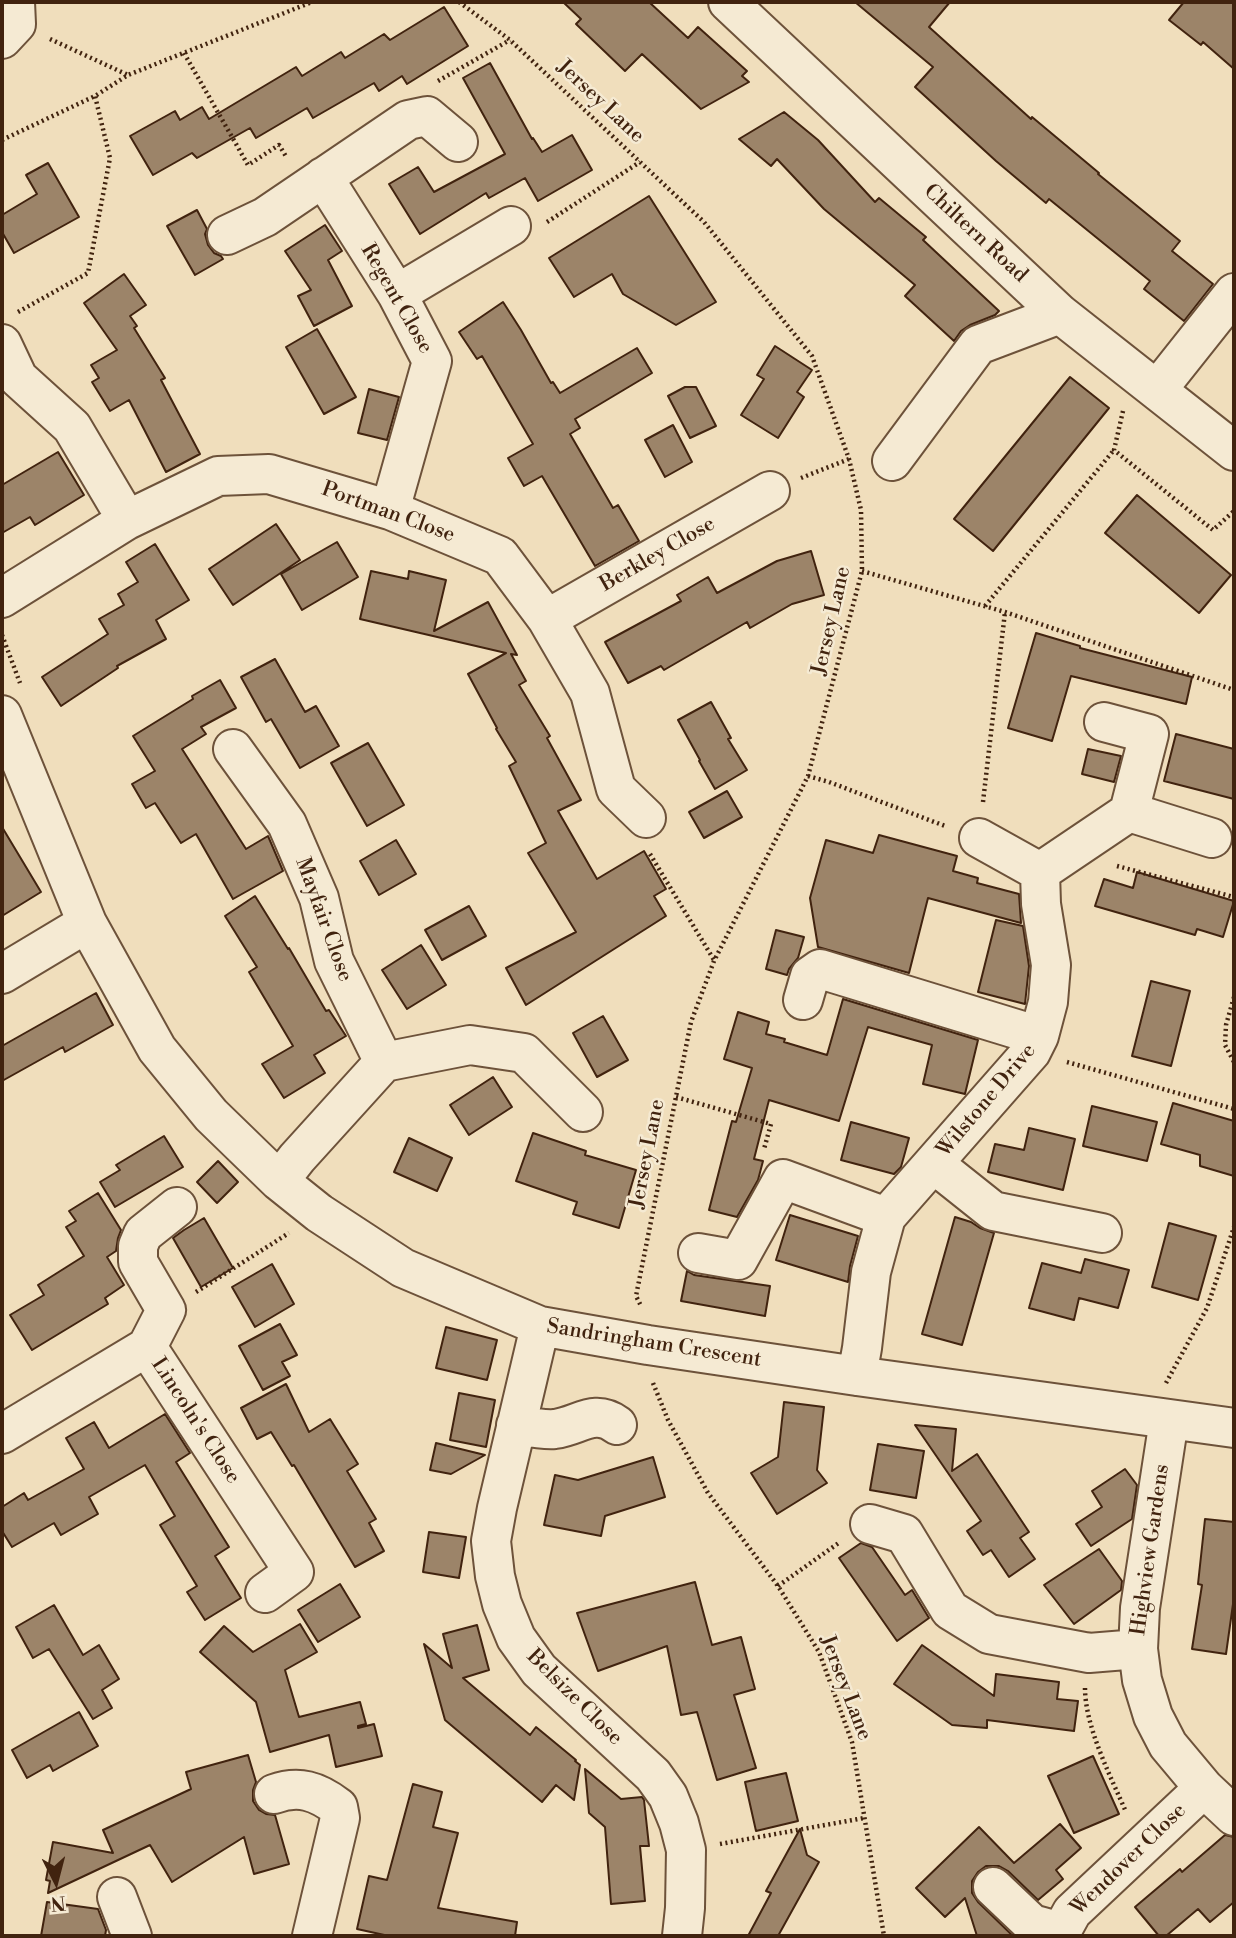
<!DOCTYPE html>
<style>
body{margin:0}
#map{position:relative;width:1236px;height:1938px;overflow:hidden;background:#f0debc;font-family:"Libre Bodoni",serif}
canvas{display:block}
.frame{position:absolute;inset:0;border:4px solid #41230f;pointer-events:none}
.north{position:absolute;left:21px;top:1847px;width:70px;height:70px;-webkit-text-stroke:5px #f5ead3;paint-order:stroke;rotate:174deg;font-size:19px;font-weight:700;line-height:28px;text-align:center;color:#41230f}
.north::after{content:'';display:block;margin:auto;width:24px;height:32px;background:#41230f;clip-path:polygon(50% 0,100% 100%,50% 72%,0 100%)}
</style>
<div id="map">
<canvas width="1236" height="1938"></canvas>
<div class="frame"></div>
<div class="north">N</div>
</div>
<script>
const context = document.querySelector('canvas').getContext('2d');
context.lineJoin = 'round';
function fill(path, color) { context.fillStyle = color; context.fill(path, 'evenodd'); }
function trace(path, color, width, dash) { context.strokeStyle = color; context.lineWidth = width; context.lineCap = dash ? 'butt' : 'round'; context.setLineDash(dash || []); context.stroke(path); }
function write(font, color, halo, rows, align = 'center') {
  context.font = font + ' "Libre Bodoni",serif'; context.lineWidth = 5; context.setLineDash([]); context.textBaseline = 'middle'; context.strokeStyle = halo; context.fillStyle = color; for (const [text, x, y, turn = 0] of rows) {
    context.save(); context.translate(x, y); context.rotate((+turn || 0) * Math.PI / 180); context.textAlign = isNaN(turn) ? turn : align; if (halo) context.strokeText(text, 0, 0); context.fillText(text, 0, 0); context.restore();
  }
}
const building = new Path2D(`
 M563,2H649L688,38L698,27L747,71L742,76L749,82L701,109L642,54L625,71L576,24L581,19Z
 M855,2H950L929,27L1031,119L1032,117L1099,173L1098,174L1180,241L1172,251L1213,284L1184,321L1144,289L1150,281L1049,199L1046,203L996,161L915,87L933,67Z
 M1184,2H1234V69L1203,42L1201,45L1169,20Z
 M444,7L468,46L407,84L402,76L379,91L374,83L313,118L307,108L256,138L250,128L197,158L192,153L153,175L130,136L175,111L180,120L202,107L209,119L296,67L302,76L341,52L345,58L384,34L390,40Z
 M490,63L532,139L533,138L542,152L572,135L592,170L538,201L525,178L489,198L486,193L420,234L389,184L418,167L434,192L505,154L463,78Z
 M784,112L818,140L875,202L879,198L926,237L923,240L999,311L995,315L970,325L961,331L954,341L905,296L915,285L824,209L777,159L771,166L739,139Z
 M48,163L79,217L14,253L2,232V215L37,194L26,175Z
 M649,196L716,302L676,325L623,294L612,274L574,297L549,258Z
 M197,210L207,229L205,234L208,245L214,253L221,256L223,259L195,275L167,226Z
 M325,225L342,251L328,260L352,306L314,326L298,296L311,290L285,251Z
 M124,274L146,305L130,316L137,326L134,328L165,378L161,380L200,454L166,472L129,400L110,411L92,382L99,378L91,365L117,350L84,303Z
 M503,302L521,330L551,383L553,382L560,393L637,348L652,373L575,419L580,428L570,434L613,508L618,505L639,541L595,566L542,476L524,486L508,458L533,444L482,356L477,359L459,332Z
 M317,329L356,397L324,414L286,347Z
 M775,346L812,370L797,392L804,397L778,438L741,415L764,379L757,375Z
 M1070,377L1109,408L993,551L954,519Z
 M685,387H696L716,426L690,438L668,396Z
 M369,389L399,397L387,440L358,433Z
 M673,425L692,462L665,477L645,440Z
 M58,452L84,495L35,525L30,517L2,533V485Z
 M1137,495L1231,575L1199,613L1105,533Z
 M276,524L300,560L233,605L209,569Z
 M337,542L358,577L302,610L281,574Z
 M155,544L189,600L156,620L166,639L117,666L118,668L61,706L42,677L108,634L99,619L124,605L118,594L138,582L126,562Z
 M811,551L824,595L792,604L750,628L747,622L664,670L661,666L628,683L605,642L681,601L677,595L708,577L717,593L777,561Z
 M371,571L408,579L409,571L446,580L434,631L488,602L517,655L511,654L526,681L519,685L550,736L547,738L581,800L558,811L597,879L644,851L666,889L654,896L666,916L526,1005L506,968L576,932L528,853L546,843L509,766L516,762L496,729L497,728L468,674L506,653L360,619Z
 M1036,633L1080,646V648L1192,677L1186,704L1071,676L1052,741L1008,728Z
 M275,659L305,712L316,706L339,746L300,768L271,719L266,722L241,677Z
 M220,680L236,708L201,727L206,734L182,749L246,849L268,836L283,871L233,899L196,834L181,843L155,803L146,808L132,784L155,771L133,736L193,699L192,696Z
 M711,702L731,738L728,739L747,770L715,789L699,761L700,760L678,720Z
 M1176,734L1234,749V799L1164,781Z
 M368,743L404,805L367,826L331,763Z
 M1088,749L1121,756L1114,782L1082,774Z
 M727,791L742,817L704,838L689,812Z
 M2,827L41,892L2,916Z
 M879,835L957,856L953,871L978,878L977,883L1019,894L1021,923L928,898L909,973L818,947L810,898L826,840L873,853Z
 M396,840L416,874L379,895L360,861Z
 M1137,872L1234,901L1223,937L1197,929L1195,935L1095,906L1104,879L1133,888Z
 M255,896L288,949L289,948L326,1011L329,1010L346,1036L314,1055L325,1073L284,1098L262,1064L293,1046L249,972L257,967L225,916Z
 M469,906L486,936L442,960L425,930Z
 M996,920L1023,926L1029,966L1025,1004L978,992Z
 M776,930L804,937L798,958L789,969L787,975L766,969Z
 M421,945L446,985L407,1009L382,970Z
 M1151,981L1190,991L1171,1066L1132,1056Z
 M96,993L113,1025L65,1052L63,1047L2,1081V1046Z
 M843,999L978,1040L965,1094L923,1084L932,1045L868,1027L839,1121L769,1100L754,1159L763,1161L758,1180L737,1217L709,1210L732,1121L736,1122L752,1068L724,1059L738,1012L769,1022L766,1034L785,1039L784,1042L827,1055Z
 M603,1016L628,1060L597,1077L573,1033Z
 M493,1077L512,1107L469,1135L450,1105Z
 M1173,1103L1234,1121V1176L1200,1166V1155L1161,1144Z
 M1092,1106L1157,1122L1147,1161L1083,1146Z
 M851,1122L909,1138L901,1167L894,1174L841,1160Z
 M1029,1128L1075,1139L1063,1190L988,1172L995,1144L1024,1150Z
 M533,1133L586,1151L585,1155L636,1170L619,1228L573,1214L577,1202L516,1181Z
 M164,1136L183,1167L115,1207L100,1182L120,1170L116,1165Z
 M409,1138L452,1158L437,1191L394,1172Z
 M218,1161L238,1182L217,1203L197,1182Z
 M98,1193L121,1230L118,1238L116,1251L107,1257L124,1285L105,1298L108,1304L32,1350L10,1315L44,1295L38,1285L84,1256L66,1227L76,1221L69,1211Z
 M790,1215L858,1236L850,1266L848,1282L776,1260Z
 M955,1217L971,1222L980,1228L994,1233L962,1345L922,1334Z
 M204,1218L233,1268L201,1287L173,1238L184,1230Z
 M1169,1223L1216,1236L1198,1300L1152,1287Z
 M1085,1259L1129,1270L1118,1308L1079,1298L1074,1320L1029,1308L1042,1263L1081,1273Z
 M272,1264L294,1304L255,1327L232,1287Z
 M687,1271L694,1275L770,1286L765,1316L681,1301Z
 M280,1324L297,1355L282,1362L290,1376L263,1390L239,1346Z
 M446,1327L497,1340L487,1380L436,1368Z
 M286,1384L309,1432L330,1419L358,1464L347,1471L376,1519L369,1523L384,1551L355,1567L294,1465L292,1466L271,1432L257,1439L241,1408Z
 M459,1393L495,1400L486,1447L450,1440Z
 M784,1402L824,1407L817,1470L827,1483L777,1514L751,1473L778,1457Z
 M165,1414L190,1453L176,1462L229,1547L215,1556L241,1598L205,1620L187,1592L197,1586L160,1525L175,1516L145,1465L89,1497L98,1514L61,1535L54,1523L12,1547L2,1531V1507L24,1493L28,1500L84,1469L66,1438L94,1422L109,1448Z
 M915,1425L956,1429L952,1471L977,1454L1029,1532L1020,1538L1035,1559L1009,1577L991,1550L983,1555L967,1531L981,1521Z
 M436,1443L485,1455L451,1474L430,1470Z
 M878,1444L924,1451L916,1498L870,1490Z
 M653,1457L665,1497L605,1516L601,1536L544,1525L555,1475L578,1480Z
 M1125,1469L1137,1485L1132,1519L1091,1546L1076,1524L1102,1507L1092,1491Z
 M1205,1519L1234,1522V1597L1226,1654L1192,1649L1202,1585L1198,1584Z
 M429,1532L466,1537L459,1578L423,1572Z
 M861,1543L872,1547L905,1595L912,1590L929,1618L897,1641L839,1558Z
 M1099,1549L1122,1581L1121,1590L1074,1624L1044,1585Z
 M695,1582L712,1645L741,1637L755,1689L734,1695L756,1768L717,1780L697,1712L681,1715L667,1646L598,1671L577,1613Z
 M340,1584L360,1617L318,1642L298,1610Z
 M54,1605L83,1655L99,1645L119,1679L102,1690L112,1708L93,1719L49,1649L33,1658L16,1627Z
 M300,1624L317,1652L285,1670L299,1717L360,1702L366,1724L358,1726V1728L374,1724L382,1756L336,1767L329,1735L270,1752L256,1702L200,1652L224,1626L253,1652Z
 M477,1625L489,1670L463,1678L530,1735L536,1727L576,1760L575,1761L580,1765L574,1800L556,1785L542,1802L445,1720L424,1644L452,1668L443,1634Z
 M922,1645L994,1696L996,1674L1059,1682L1057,1699L1078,1701L1074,1731L987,1720V1728L952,1725L894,1684Z
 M79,1712L98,1746L53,1771L50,1765L27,1778L12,1750Z
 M248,1755L256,1782L253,1790V1801L259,1810L266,1814L275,1815L289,1864L254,1874L244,1837L172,1882L150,1845L48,1893L50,1881L46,1880L53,1842L113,1853L103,1830L191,1789L186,1772Z
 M1093,1756L1119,1814L1074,1833L1048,1776Z
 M585,1769L621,1799L642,1797L644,1800L649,1846H640L645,1901L611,1904L605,1827L589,1813Z
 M786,1773L798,1821L756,1831L745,1782Z
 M413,1784L442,1792L433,1827L458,1833L438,1908L517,1922L515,1936H389L357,1929L369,1876L387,1880Z
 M1060,1824L1081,1848L1056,1870L1063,1879L1038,1900L1008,1871L999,1866H986L978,1872L972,1881V1893L978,1902L1013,1936H977L965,1898L945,1917L916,1888L979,1827L1014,1863Z
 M800,1829L807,1855L819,1862L778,1936H748L771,1893L766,1891Z
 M1225,1835L1234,1837V1902L1210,1922L1198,1909L1166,1936H1159L1135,1907L1180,1869L1182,1872Z
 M47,1902L98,1909L106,1930L105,1936H41Z`);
const path = new Path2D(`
 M459,2L510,40L704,222L812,356L849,459L861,510L862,571L808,776L714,961L691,1022L636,1296L641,1306
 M50,39L128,75
 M184,53L248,165L279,145L287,158
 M438,81L510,40
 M2,140L95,96L128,75L312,2
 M547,222L640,162
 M18,312L88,273L110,158L95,96
 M1123,411L1114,450L1213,530L1234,511
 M801,478L849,459
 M862,571L1005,612L1234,690
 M985,606L1114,450
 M2,635L20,683
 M808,776L829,782L945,826
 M983,802L1005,612
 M650,854L714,960
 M1117,866L1234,897
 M1234,997L1226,1025L1225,1045L1234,1062
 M1067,1062L1234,1109
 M676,1097L771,1124L764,1149
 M196,1292L289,1233
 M653,1383L668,1420L708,1493L778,1586L819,1652L852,1742L884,1936
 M1166,1383L1207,1308L1234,1227
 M778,1586L840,1542
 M1085,1688C1085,1727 1111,1777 1126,1812
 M720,1844L864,1818`);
const minor = new Path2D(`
 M728,2L1060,314L1234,451
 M2,39L16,24L15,2
 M323,177L397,294L432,361L390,510
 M227,235L265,217L408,120L427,116L458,142
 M397,294L511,226
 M2,344L18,378L72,427L127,520
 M1157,390L1234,293
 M892,461L978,345L1060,314
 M2,598L127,520L218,476L269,474L390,510L500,556L547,619L590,693L616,789L646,818
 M547,619L770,491
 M2,715L87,923L157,1049L211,1115L279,1181L319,1213L403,1268L540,1326L648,1345L857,1376L1234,1428
 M1104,722L1149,734L1129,812
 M233,749L287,824L319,898L334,961L384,1062
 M1129,812L1212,838
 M1040,872L1129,812
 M2,974L87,923
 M803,1000L810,976L820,969L1039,1036
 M934,1164L993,1211L1102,1233
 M279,1181L297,1158L384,1062L470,1045L524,1053L583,1112
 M698,1253L738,1260L783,1179L886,1217
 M540,1326L497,1508L491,1541L495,1576L502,1604L516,1638L539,1670L653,1775L668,1796L679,1823L686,1850L685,1908L682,1936
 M147,1347L166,1310L138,1262V1246L143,1234L177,1207
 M857,1376L862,1348L871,1272L886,1217L1031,1052L1039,1036L1048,1002L1051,965L1041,904L1040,872L979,838
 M1169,1420L1140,1608L1138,1649L1142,1680L1153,1716L1168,1745L1204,1788L1234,1816
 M516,1425C528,1427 543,1430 555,1429C579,1426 594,1408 617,1425
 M2,1434L147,1347L294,1572L265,1593
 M870,1524L904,1534L950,1610L989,1634L1089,1653L1138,1649
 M274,1794C299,1785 317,1791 338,1807L340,1818L312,1936
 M993,1887L1032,1924L1061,1932
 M117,1897L132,1936
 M1060,1936L1061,1932L1072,1912L1204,1788`);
const streetNames = [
 ["Jersey Lane",600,102,43],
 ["Chiltern Road",975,234,43],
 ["Regent Close",396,299,60],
 ["Portman Close",388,513,20],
 ["Berkley Close",658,555,-30],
 ["Jersey Lane",832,621,-77],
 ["Mayfair Close",323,920,70],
 ["Wilstone Drive",987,1101,-50],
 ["Jersey Lane",648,1154,-79],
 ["Sandringham Crescent",654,1344,9],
 ["Lincoln's Close",195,1421,57],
 ["Highview Gardens",1151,1550,-82],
 ["Jersey Lane",845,1688,69],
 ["Belsize Close",574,1698,45],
 ["Wendover Close",1129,1860,-44]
];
fill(building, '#9c8469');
trace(building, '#41230f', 2);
trace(minor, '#6d523a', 42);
trace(path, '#41230f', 4.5, [2, 3.5]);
trace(minor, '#f5ead3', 38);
write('21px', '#41230f', '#f5ead3', streetNames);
</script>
